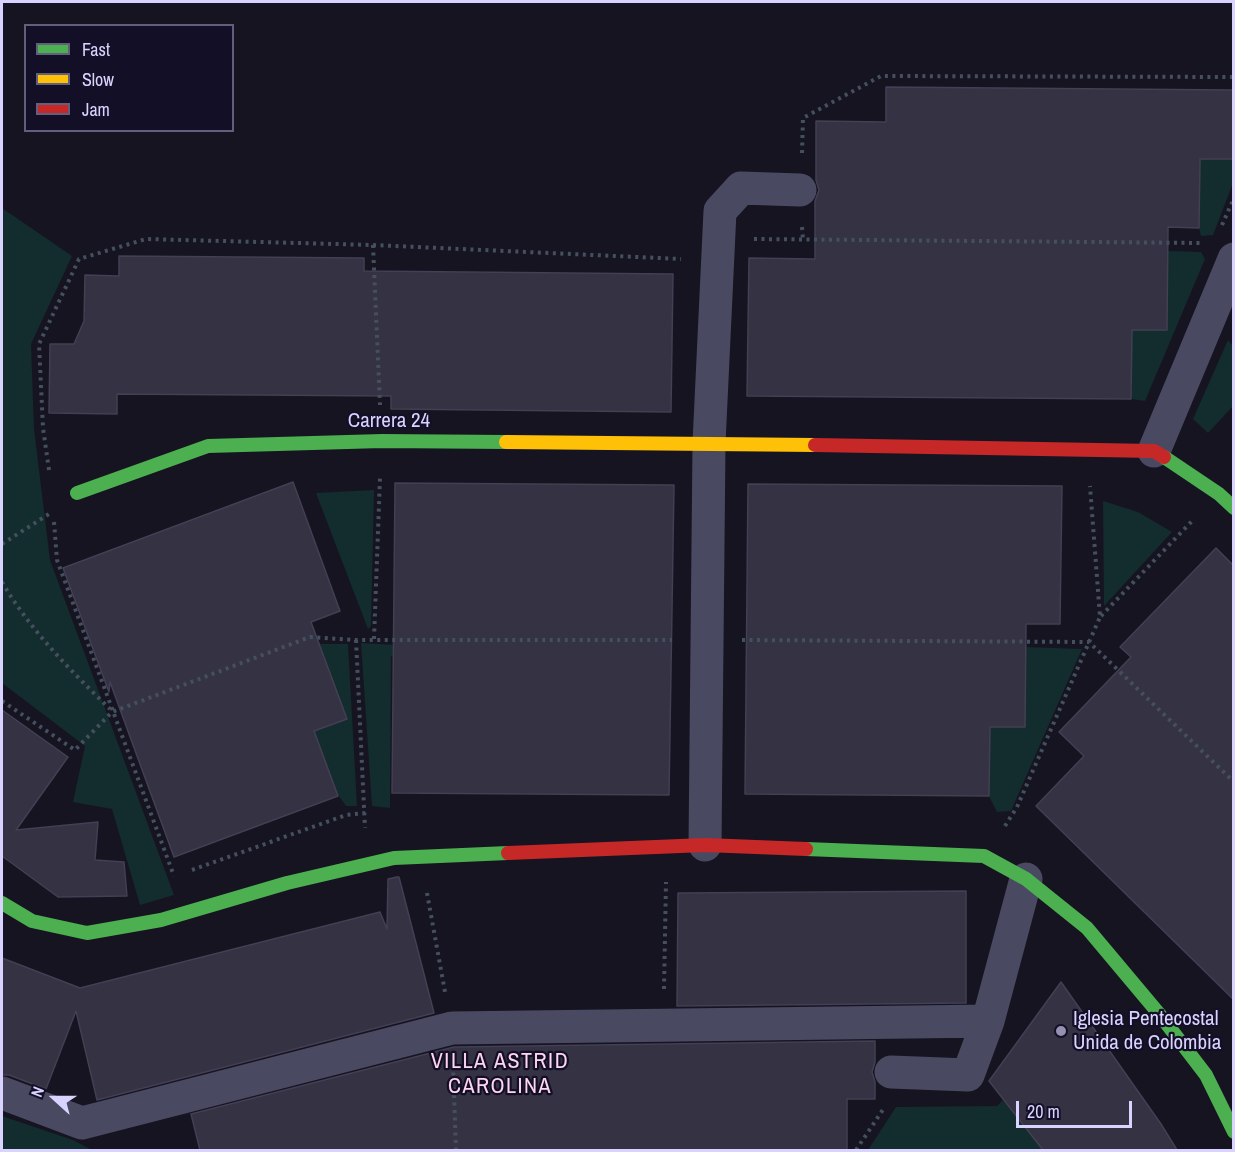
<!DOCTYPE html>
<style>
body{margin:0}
#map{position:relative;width:1235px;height:1152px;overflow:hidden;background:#161421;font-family:"Archivo Narrow",sans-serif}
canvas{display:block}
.frame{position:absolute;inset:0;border:3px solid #d9d4ff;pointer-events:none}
.legend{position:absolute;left:24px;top:24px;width:210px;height:108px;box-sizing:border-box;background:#130f26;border:2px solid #625e7d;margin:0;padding:8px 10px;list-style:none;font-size:18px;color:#d9d4ff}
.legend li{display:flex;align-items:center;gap:12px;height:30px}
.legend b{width:30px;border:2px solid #625e7d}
.north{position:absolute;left:24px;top:1068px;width:60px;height:60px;-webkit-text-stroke:4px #130f26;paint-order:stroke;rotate:291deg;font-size:16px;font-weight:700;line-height:24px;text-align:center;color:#d9d4ff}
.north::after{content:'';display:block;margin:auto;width:21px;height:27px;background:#d9d4ff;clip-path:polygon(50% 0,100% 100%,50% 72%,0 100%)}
.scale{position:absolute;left:1016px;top:1101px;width:116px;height:27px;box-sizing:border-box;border:3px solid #d9d4ff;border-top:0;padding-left:8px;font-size:18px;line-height:21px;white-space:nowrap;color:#d9d4ff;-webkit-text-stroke:4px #130f26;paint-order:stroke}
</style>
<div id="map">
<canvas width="1235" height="1152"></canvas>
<div class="frame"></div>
<ul class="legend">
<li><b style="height:8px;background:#4caf50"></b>Fast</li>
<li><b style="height:8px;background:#ffc107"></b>Slow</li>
<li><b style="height:8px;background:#c62828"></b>Jam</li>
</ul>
<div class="north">N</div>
<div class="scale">20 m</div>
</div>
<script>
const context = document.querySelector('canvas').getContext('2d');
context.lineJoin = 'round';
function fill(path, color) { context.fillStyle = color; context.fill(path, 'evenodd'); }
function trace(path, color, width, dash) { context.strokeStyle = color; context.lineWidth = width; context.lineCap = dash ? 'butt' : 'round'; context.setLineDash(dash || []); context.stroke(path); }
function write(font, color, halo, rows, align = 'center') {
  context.font = font + ' "Archivo Narrow",sans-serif'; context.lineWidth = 4.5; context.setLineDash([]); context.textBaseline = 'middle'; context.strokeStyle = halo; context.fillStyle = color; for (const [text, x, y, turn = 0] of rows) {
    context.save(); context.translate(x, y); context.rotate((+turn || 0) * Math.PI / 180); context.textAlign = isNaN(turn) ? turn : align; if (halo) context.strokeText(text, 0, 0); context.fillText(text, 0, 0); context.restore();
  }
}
const green = new Path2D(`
 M1200,159H1234L1233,183L1213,235L1201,236L1199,228Z
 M2,208L72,256L31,344L34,429L50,560L174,895L140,905L112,809L73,802L85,746L2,683Z
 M1168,251L1201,252L1205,259L1145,401L1131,399L1132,330L1167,329Z
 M1228,340L1233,346V406L1208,433L1193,419Z
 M374,490L371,626L368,629L316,493Z
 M1103,501L1138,512L1172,532L1104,606Z
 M361,643L396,645L397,655L391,656L390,808L372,806Z
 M320,644H348L357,806H346L336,792L314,731L346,719Z
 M1025,647L1082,649L1011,811L997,812L989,796L990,727H1025Z
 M1003,1100L1043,1150H868L896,1107L997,1106Z
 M2,1116L73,1140L92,1150H2Z`);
const building = new Path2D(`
 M886,87L1233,90V159H1200L1199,228L1168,227L1167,330H1132L1131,399L747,396L749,258L815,259V201L819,190L816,180V121L886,122Z
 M119,256L364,258V271L673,274L671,412L391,409V396L117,394V414L49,413L50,344H74L84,321L85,275L119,276Z
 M293,482L340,611L311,622L347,719L314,731L338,796L174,857L110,682L109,692L63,568Z
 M395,483L674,485L669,795L392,793Z
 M748,484L1062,486L1060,624H1026L1025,727H990L989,796L745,794Z
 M1216,548L1233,565V999L1036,806L1084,756L1059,732L1131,657L1120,647Z
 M2,710L68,757L16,830L98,822L95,860L124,862L127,896L58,897L2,856Z
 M397,877H399L434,1013L97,1100L76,1011L46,1089L9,1075H2V958L80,988L380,912L387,929L388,879Z
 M966,891V1003L677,1006L678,893Z
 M1061,982L1161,1124L1177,1150H1043L989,1081Z
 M875,1041V1062L872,1072L875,1082V1099H847V1150H200L191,1114L454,1047Z`);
const path = new Path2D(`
 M802,153L803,118L881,76L1234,77
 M1222,225L1234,198
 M802,227L803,240
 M754,239L1203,243
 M373,245L380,405
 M49,470L43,428L39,344L79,259L146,239L373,245L681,259
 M54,522L57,560L174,876
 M2,544L49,514
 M2,582C30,630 70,670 110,709
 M1101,616L1193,520
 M374,639L380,478
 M356,640L365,828
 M742,640L1089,642L1234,782
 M2,701L75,750L112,712L310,637L356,640H672
 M1005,826L1017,807L1100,617L1090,486
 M192,870L346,815L365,813
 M427,893L445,992
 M664,989L666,882
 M453,1065L456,1150
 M856,1150L884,1108`);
const street = new Path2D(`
 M1154,451L1234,259
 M705,845L709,443L720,211L741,188L800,190
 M891,1072L968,1075L988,1021L1026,879
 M2,1093L82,1123L452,1028L988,1021`);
const fast = new Path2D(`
 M1164,457L1219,494L1234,508
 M77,493L208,446L382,441L506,442
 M806,849L984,856L1026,879L1087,928L1160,1015L1206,1075L1234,1132
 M2,903L32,921L87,933L161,920L287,883L394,858L508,853`);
const slow = new Path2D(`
 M506,442L815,445`);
const jam = new Path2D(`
 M815,445L1154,451L1164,457
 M508,853L705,845L806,849`);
const markers = [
 [1061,1031,6,"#9591b1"]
];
const streetNames = [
 ["Carrera 24",389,421]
];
const poiNames = [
 ["Iglesia Pentecostal",1073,1019],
 ["Unida de Colombia",1073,1043]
];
const neighbourhoodNames = [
 ["VILLA ASTRID",500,1062],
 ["CAROLINA",500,1087]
];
fill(green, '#132c2d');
fill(building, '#343243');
trace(building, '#433f54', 1.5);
trace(path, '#44505f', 4, [3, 4.5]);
trace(street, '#4a4962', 33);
trace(fast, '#4caf50', 14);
trace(slow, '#ffc107', 14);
trace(jam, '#c62828', 14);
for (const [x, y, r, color] of markers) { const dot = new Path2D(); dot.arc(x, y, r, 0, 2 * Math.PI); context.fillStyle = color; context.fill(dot); trace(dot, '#130f26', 2); }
write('21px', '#d9d4ff', '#130f26', streetNames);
write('21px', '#d9d4ff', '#130f26', poiNames, 'left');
context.letterSpacing = '1.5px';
write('22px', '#ffd6f0', '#130f26', neighbourhoodNames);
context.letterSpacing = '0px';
</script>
